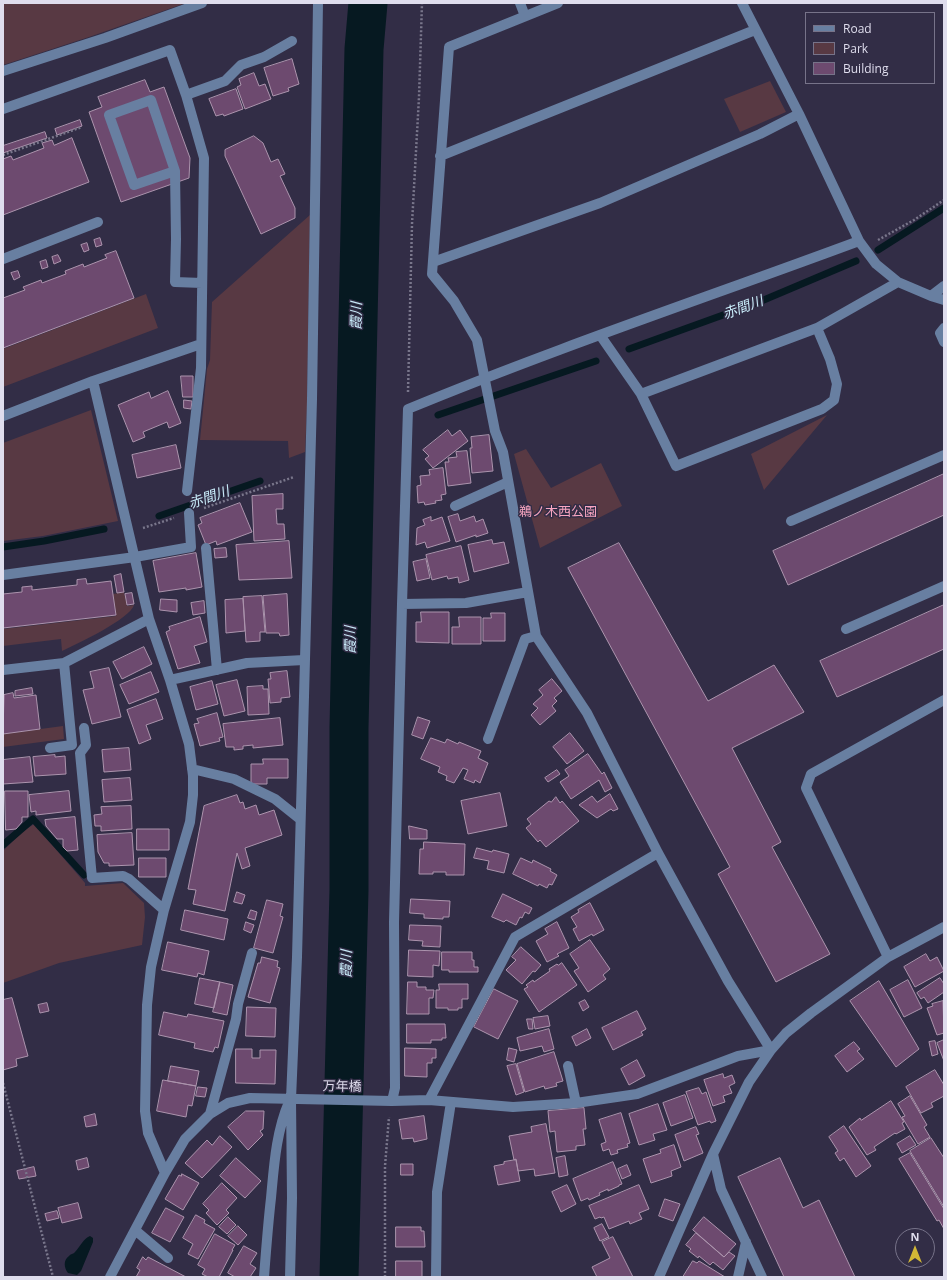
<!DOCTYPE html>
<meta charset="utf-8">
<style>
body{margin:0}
#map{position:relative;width:947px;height:1280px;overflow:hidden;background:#322d46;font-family:"Open Sans",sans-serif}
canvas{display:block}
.frame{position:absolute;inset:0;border:4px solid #dfdded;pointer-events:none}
.legend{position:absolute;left:805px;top:12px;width:130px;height:72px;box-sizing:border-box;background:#322d46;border:1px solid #777389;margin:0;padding:5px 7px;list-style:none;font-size:12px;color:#dfdded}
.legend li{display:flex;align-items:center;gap:8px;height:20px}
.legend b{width:20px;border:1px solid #777389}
.north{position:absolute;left:895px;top:1228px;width:40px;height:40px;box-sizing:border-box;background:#322d46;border:1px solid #777389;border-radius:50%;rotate:0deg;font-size:11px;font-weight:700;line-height:16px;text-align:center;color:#dfdded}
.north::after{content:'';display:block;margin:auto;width:14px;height:18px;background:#d1b736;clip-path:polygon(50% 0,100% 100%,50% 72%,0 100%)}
</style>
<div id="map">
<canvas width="947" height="1280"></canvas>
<div class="frame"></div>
<ul class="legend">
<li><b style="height:5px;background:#687fa1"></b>Road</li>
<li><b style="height:11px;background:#583943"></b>Park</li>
<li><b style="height:11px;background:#6d4a6f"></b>Building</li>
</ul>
<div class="north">N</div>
</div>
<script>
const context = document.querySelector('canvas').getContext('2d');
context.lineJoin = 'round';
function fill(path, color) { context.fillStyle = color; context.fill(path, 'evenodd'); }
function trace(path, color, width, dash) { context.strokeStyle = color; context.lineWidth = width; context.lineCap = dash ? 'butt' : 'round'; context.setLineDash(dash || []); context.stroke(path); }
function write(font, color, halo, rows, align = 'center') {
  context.font = font + ' "Open Sans","Noto Sans JP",sans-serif'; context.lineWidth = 3; context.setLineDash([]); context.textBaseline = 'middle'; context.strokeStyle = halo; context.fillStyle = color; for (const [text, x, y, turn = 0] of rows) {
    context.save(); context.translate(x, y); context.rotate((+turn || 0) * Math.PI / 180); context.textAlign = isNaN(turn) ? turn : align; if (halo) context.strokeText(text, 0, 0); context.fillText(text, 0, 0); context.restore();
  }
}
const green = new Path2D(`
 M3,3H186L89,37L3,65Z
 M770,81L786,112L740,132L724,99Z
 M310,215L307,408L305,452L289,458L288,441L200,440L207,369L210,360L212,302Z
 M146,294L158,328L3,387V349Z
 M91,410L118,521L43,536L3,541V443Z
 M827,415L764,490L751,454Z
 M526,449L551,488L601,463L622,506L540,548L514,454Z
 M124,592L127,606L134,605C130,619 77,644 62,651L61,639L3,646V629L116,616L113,594Z
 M63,726L64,739L3,747V734Z
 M34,824L85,883V886L123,883L144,903L145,917L142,945L59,963L3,983V851L22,832Z`);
const water = new Path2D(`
 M90,1236L93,1238V1242L81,1271L77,1275L68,1273C64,1268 63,1260 69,1256C72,1253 72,1255 75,1252C80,1247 83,1239 90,1236Z`);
const stream = new Path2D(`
 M878,250L944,208
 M629,349L759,302L856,261
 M438,415L596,361
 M159,516L260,481
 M3,547L44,541L104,529
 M3,845L33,819L84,875`);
const river = new Path2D(`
 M339,1277L349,890V728L364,49L368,3`);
const building = new Path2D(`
 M292,59L299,84L288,88L289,91L273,96L264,68Z
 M254,73L259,86L265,84L271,99L245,109L237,87L241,85L239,79Z
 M145,80L150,92L164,87L190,158L189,178L121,202L89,112L102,107L98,97Z
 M236,89L243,109L224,116L223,114L216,116L209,99Z
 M80,120L82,126L57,135L55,129Z
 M45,132L47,138L3,153V146Z
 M254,136L263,143L271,162L278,159L285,174L280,176L295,208V218L261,234L225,156V150Z
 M72,138L89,182L3,215V159L11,156L13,160L44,148L42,143L52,140L54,145Z
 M100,238L102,245L96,247L94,240Z
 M87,243L89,250L84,252L81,245Z
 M116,251L134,298L3,348V298L25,290L23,287L41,280L42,283L66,274L65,271L83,264L84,267L107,258L105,255Z
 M58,255L61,261L54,264L52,257Z
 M46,260L48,267L42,269L40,262Z
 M18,271L20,277L14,280L11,273Z
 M181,376H193V397H183Z
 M168,391L181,423L169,428L167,422L143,432L145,437L133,442L118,405L149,392L151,398Z
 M184,400L192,401L191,409L184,408Z
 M448,430L452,436L460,430L468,441L433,468L425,459L429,456L423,450Z
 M489,435L493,471L472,473L470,448H472L471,437Z
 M176,445L181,468L137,478L132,455Z
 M467,451L471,483L448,486L445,462H449L448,458L457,457L456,452Z
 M443,468L446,494L441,495L442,500L435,501L436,503L425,505L424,502L418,503L417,486L421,485L420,476L430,475L429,470Z
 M944,474V515L788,585L773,551Z
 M283,494V509H276L277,524H284L285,539L254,541L252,496Z
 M240,503L252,532L217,545L216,541L206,545L198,525L202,523L200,518Z
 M458,514L460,521L474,516L476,522L483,519L488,533L476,537V535L456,542L448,517Z
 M431,517V521L442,517L450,541L427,548L425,542L416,545L417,528L425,525L423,520Z
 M492,540L493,544L504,542L509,563L474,572L468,545Z
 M289,541L292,578L239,580L236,545Z
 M619,543L708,701L774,665L804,712L732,748L781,842L772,847L830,954L776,982L718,874L730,867L568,568Z
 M461,546L469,580L459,583L458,577L448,579L447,576L432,580L426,555Z
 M226,548L227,557L215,558L214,549Z
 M196,553L202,587L186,590V588L159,592L153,561Z
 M426,559L430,578L417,581L413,562Z
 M121,574L124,592L117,593L114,576Z
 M86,579L87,584L111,581L116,615L3,628V594L22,592V587L32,586V590L77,585V580Z
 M132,593L134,604L127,605L125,594Z
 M287,594L289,635L280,636L279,633H266L263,596Z
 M262,596L265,632H260V641L246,642L243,597Z
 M161,599L177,600V612L160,610Z
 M243,599L245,631L226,633L225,600Z
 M204,601L205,613L193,615L191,603Z
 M944,605V649L837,697L820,661Z
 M421,612H449V643L416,642V622H421Z
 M491,613H505V641H483V618H491Z
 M200,617L207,642L194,646L200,663L178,669L166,632L170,630L169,627Z
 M459,617H481V644H452V627H459Z
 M144,647L152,664L122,679L113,662Z
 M109,668L121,717L92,724L83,690L94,688L90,672Z
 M287,671L290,697L281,698V702L270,703L268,679H271L270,673Z
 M151,672L159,692L129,704L120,685Z
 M552,679L562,691L554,698L557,701L552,706L556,711L540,725L531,715L538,708L533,704L543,695L539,690Z
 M237,680L245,711L224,716L216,685Z
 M212,681L218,704L196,710L190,687Z
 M263,686V689H268L269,714L248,715L247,687Z
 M32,688L33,694L15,696V691Z
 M13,693L14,698L36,695L40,729L3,734L4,695Z
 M156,699L163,719L146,725L151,739L139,744L127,710Z
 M217,713L223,737L219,738L220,741L200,746L194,724L199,723L197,719Z
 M418,717L430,721L423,739L412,735Z
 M280,718L283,745L253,748V745L243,746V749L234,750V747H226L223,724Z
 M570,733L584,751L567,764L553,747Z
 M431,738L445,743L447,739L458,744L459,742L481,751L478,758L488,763L480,783L475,780L474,783L464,779L468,770L463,768L454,783L446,780L447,776L438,772L440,767L421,759Z
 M129,748L131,770L104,772L102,750Z
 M588,754L602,774L604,772L612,788L605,792L599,780L571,799L560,782L569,776L565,770Z
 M55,755V757L65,756L66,774L35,776L33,757Z
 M30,757L33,782L3,784V760Z
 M263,759H288V778H267V784H251V764H263Z
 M557,770L560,774L548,782L545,778Z
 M130,778L132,800L104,802L102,780Z
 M5,791H28V817H22V822L16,829L6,830Z
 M69,791L71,811L36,815V811L31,812L29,795Z
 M500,793L507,826L468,834L461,801Z
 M610,794L618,809L613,811L611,809L597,818L579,805L592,796L597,802Z
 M237,795L240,803L243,802L245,809L256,805L259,815L274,810L282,835L245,848L250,866L242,869L237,853L225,911L193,904L196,890L188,889L204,806Z
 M556,797L560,803L562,801L579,821L546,847L540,840L538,842L526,828L531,824L527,819L549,801L551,802Z
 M131,806L132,829L101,831V826H95L94,815L102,814L101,807Z
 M75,817L78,850L67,851L63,847V839H57L46,826L45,820Z
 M409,826L427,830V839H410Z
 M137,829H169V850H137Z
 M132,833L134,865L109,866V863H104L98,852L97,835Z
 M424,842L465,844L464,875H446V872H433V874H419L420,849H423Z
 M477,848L492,852L493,850L509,854L504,873L487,869L489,861L474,858Z
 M139,858H166V877H139Z
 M521,858L532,863L533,860L551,869L550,871L557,875L552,885L549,884L547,888L539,884L538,886L513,874Z
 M237,892L245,895L242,904L234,902Z
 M503,894L532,908L529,914L525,912L522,918L520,917L516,925L506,920L504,922L492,917Z
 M411,899L450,901L449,917H443V919L424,918V914L410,913Z
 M267,900L283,904L280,916L283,917L273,953L254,948Z
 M590,903L604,930L593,936L592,934L579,941L573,929L577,927L571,917L579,912L578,910Z
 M185,910L228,919L224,940L181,930Z
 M251,910L257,912L255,920L248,918Z
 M246,922L254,925L251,933L244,930Z
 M557,922L569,948L557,954L559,956L547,962L536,941L548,934L545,929Z
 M410,925L441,926L440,947L422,946L423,941L409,940Z
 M590,940L610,969L603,975L606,979L588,992L574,971L579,968L570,954Z
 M168,942L209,951L204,975L198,973L197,977L162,970Z
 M521,947L541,965L535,972L533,971L522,984L506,970L516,960L512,957Z
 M409,950L440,951L439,966L433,965V977L408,976Z
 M442,952H472V960H474V967H478V972H449V970H442Z
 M926,954L930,961L937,957L944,971L915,987L904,967Z
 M262,957L278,961L277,967L280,968L270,1003L248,997L258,963H260Z
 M562,963L577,985L539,1012L524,989L528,987L526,985L533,980L534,982L550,971L549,969L557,964L558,965Z
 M200,978L220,982L214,1008L195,1004Z
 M940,978L944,984V992L928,1003L924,997L921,999L917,993Z
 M908,980L922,1008L904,1017L890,990Z
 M879,981L919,1049L896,1067L850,1001Z
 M220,982L233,985L227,1015L213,1012Z
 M408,982H417V987H426V990H434L433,998H429V1014H407Z
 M439,984H468V999H462V1008H458V1010H448V1008H436V990H439Z
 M494,989L518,1001L498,1039L474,1027Z
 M12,998L28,1056L16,1059L17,1066L3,1070V1000Z
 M585,1000L589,1007L583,1011L579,1003Z
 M943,1001L944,1033L937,1035L927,1008L933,1006L932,1004Z
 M47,1003L49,1011L40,1013L38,1005Z
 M247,1007L276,1008L275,1037L246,1036Z
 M637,1011L646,1029L641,1032L643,1035L613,1050L602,1028Z
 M164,1012L187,1017L188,1014L224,1021L218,1048L215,1047L213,1052L194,1048L195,1043L159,1035Z
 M548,1016L550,1026L535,1029L533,1018Z
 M527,1019H532L533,1029H529Z
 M407,1024H445L446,1038H442V1040H431V1043H407Z
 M549,1029L554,1049L544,1052L542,1046L520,1051L517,1038Z
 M587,1029L591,1038L576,1046L572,1037Z
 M944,1040V1061L937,1043Z
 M935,1041L938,1054L932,1056L929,1042Z
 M854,1042L860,1049L857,1051L864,1059L847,1072L835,1056Z
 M405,1048L436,1049V1058H432V1063H427V1077L405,1076Z
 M509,1048L517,1050L514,1062L507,1060Z
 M236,1049H252V1058H260V1050H276L275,1084L236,1083Z
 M554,1052L563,1081L556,1083L557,1086L545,1089L544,1086L525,1092L517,1064Z
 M637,1060L645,1076L629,1085L621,1069Z
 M516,1064L524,1092L516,1095L507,1066Z
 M171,1066L199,1071L196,1086L168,1081Z
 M935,1070L944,1085V1096L931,1103L933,1107L921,1113L906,1087Z
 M723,1074L724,1078L732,1075L735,1083L729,1086L732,1093L723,1096L725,1102L713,1106L704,1080Z
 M163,1080L196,1086L192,1106L188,1105L186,1117L157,1111Z
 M198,1087L207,1088L205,1097L196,1096Z
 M699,1088L702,1094L706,1092L716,1121L711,1123L710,1121L698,1125L686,1092Z
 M685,1095L693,1118L671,1126L663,1103Z
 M910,1096L927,1125L924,1127L930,1137L918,1144L902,1117L905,1116L898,1104Z
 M891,1101L904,1122L902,1123L905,1129L896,1134L895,1133L874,1147L876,1150L867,1155L849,1127L860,1118L861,1120Z
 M658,1104L667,1130L653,1134L655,1140L639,1145L629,1114Z
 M584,1108L586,1129H583L585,1145L576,1146V1150L557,1152L555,1131L550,1132L548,1111Z
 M246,1111H264L263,1129L260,1131L263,1135L248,1150L228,1127Z
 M621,1113L630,1143L627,1144L628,1147L617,1150L618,1153L611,1155L609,1149L603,1151L601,1144L606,1142L599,1120Z
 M95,1114L97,1125L86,1127L84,1117Z
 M424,1116L427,1139L414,1142L413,1138L402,1139L399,1120Z
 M546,1124L555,1173L535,1176L534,1169L518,1171L516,1159L514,1160L509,1136L532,1132L531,1127Z
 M844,1126L871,1166L856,1177L844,1158L840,1161L835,1153L838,1151L829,1137Z
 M696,1127L699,1134L696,1135L703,1153L684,1161L675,1135Z
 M220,1136L232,1147L202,1178L185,1163L207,1140L212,1145Z
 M910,1136L916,1145L902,1153L897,1144Z
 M931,1138L944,1158V1207L910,1151Z
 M674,1145L681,1167L671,1171L672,1176L651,1183L643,1159L661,1153L660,1150Z
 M910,1153L944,1209V1229L939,1220L937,1221L899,1159Z
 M565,1156L568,1175L559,1177L556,1158Z
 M87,1158L89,1167L78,1170L76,1161Z
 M236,1158L261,1181L245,1198L220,1176Z
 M780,1158L803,1208L819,1200L855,1277H784L738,1177Z
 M516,1160L520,1181L498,1185L494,1166L504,1164V1162Z
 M613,1162L622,1184L619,1185V1186L608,1191V1189L599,1193L600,1195L589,1200L588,1198L581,1201L573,1179Z
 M401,1164H413V1175H401Z
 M627,1165L631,1175L622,1179L618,1169Z
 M34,1167L36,1176L19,1179L17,1171Z
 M182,1174L199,1183L183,1210L165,1199L179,1175L181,1176Z
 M222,1183L237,1198L226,1210L229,1213L217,1225L206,1213L209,1210L203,1204Z
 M567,1185L576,1204L561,1212L552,1192Z
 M639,1185L649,1209L639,1213L642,1219L630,1224L629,1221L609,1229L604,1217L601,1218L600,1217L595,1219L589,1206Z
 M665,1199L680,1204L673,1221L659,1216Z
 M78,1203L82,1218L62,1223L58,1208Z
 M166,1208L184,1217L170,1242L152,1233Z
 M57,1211L59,1218L47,1221L45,1214Z
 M196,1215L205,1220L204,1223L215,1229L198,1259L188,1254L193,1244L183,1238Z
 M228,1217L236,1225L227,1234L219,1227Z
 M704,1217L736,1244L724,1257L693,1230Z
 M602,1224L609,1237L600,1241L594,1228Z
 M238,1226L247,1235L238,1245L228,1236Z
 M396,1227H421V1231H424L425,1247H396Z
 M696,1233L724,1257L729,1252L735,1256L723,1270L713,1262L710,1265L699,1256L698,1258L689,1251L691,1249L686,1245Z
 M215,1234L235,1245L232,1250H233L219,1277H208L202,1274L205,1269L198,1265Z
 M613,1237L633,1277H597L592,1267L610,1258L602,1242Z
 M244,1246L257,1253L250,1264L256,1268L250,1277H235L228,1273Z
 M143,1257L146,1260L148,1257L186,1277H136L140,1270L137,1268Z
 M396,1261H422V1277H396Z
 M693,1261L697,1263L699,1261L725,1277H683Z`);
const path = new Path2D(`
 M3,155L82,127
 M878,240L914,220L944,200
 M408,392L412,224L419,97L422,3
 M204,508L294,477
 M143,528L174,518
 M3,1083L53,1277
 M385,1277V1166L389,1117`);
const minor = new Path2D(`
 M520,3L525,16
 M558,3L449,47L432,274L454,301L477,340L495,431L503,452L536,636L587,713L658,853L728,981L771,1050
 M742,3L799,114L859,241L876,264L898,282L931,296L944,300
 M3,71L105,38L202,3
 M186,95L225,81L241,65L264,57L292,41
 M3,109L170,50L186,95L204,158L201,368L187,491
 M440,156L755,30
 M175,171L134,185L109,115L151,100L175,171L176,239L175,282L202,283
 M3,259L98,222
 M433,262L600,203L760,134L799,114
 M931,296L944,286
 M944,328L940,333L944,342
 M600,335L641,394L676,466L822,409L834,400L837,384L830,359L817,328
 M93,381L149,619L170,680L189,744L193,776V795L190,822L164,910L151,967L147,1005L145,1111L148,1133L165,1173
 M641,394L817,328L898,282
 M3,416L93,381L201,344
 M455,506L508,482
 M791,521L944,455
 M206,548L217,670
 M3,575L135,557L191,547L189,513
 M402,604L466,603L528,592
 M846,629L944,586
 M3,670L64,663L149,619
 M170,680L247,663L304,660
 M84,728L86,745L80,753L92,878L123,876L129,879L164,910
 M488,739L525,639L536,636
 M50,748L72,745L64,663
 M192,769L234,779L275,799L300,819
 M888,957L806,788L811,774L944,700
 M568,1066L576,1103
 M429,1100L515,937L658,853
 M392,1101L395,1088L394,922L402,604L408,409C556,348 708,297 859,241
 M210,1114L236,1019L238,1004L252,953
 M713,1154L721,1189L762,1277
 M135,1230L168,1258
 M110,1277L165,1173L185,1139L210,1114L228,1103L250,1098L392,1101L429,1100L513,1107L576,1103L637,1094L738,1056L771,1050
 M264,1277C266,1251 268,1224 271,1198C274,1166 276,1132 289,1102
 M290,1277L292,1198L291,1099L297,957L312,399L318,3
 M436,1277L437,1192L451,1102
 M659,1277L713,1154L749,1082L771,1050L786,1033L811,1013L888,957L944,927
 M738,1277L746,1242`);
const parkNames = [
 ["鵜ノ木西公園",558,512]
];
const streetNames = [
 ["万年橋",342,1087,1]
];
const waterNames = [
 ["赤間川",743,308,-20],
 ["霞川",357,316,-89],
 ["赤間川",209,498,-19],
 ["霞川",351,640,-90],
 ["霞川",347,964,-89]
];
fill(green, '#583943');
fill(water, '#061921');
trace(stream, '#061921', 7);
trace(river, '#061921', 39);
fill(building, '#6d4a6f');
trace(building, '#ac94ad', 1);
trace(path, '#79768b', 2.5, [2, 2]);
trace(minor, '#687fa1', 10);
write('13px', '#f8a5c1', '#322d46', parkNames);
write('13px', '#dfdded', '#322d46', streetNames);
write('italic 14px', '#c8ebf9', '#322d46', waterNames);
</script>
